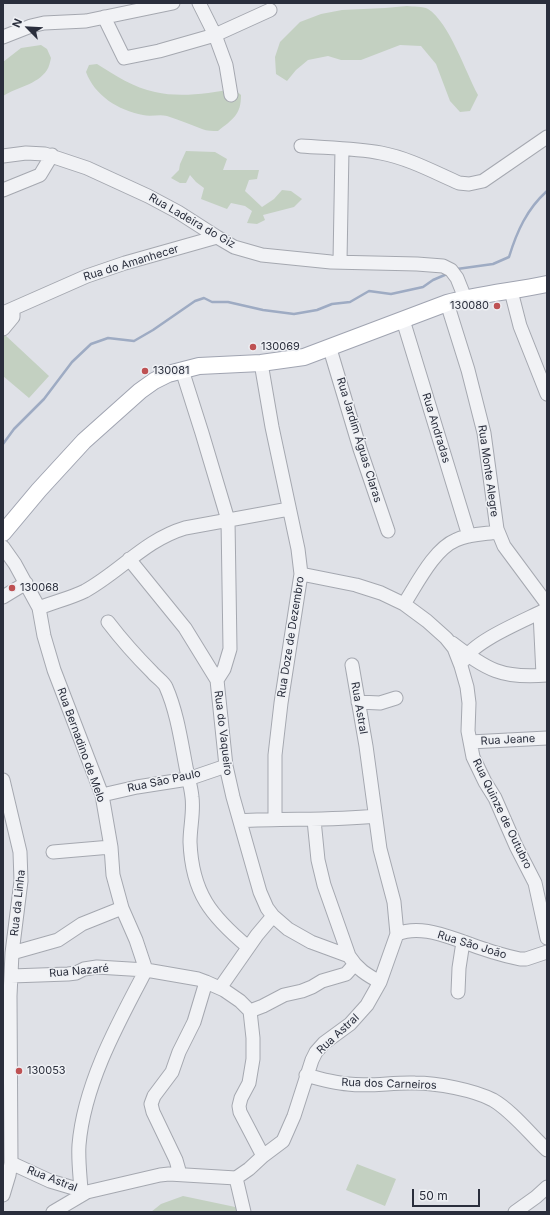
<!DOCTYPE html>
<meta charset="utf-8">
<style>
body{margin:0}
#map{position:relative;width:550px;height:1215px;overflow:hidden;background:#dfe1e7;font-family:Inter,sans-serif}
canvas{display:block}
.frame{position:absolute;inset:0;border:4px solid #2a2e3c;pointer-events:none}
.north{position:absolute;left:8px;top:8px;width:40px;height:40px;-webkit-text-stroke:3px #eef0f4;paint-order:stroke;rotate:294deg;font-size:11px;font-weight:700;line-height:16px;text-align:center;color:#2a2e3c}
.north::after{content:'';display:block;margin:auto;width:14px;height:18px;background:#2a2e3c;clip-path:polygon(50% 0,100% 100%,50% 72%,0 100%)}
.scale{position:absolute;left:412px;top:1189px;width:68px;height:18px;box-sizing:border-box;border:2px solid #2a2e3c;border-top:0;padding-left:5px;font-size:12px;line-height:14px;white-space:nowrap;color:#2a2e3c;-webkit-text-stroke:3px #eef0f4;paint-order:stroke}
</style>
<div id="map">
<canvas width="550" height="1215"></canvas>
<div class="frame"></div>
<div class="north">N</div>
<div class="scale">50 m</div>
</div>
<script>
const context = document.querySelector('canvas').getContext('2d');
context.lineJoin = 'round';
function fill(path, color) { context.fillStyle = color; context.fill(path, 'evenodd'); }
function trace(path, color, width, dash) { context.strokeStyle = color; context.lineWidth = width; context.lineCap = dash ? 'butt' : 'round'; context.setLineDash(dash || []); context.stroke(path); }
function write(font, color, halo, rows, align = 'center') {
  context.font = font + ' Inter,sans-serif'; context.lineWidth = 3; context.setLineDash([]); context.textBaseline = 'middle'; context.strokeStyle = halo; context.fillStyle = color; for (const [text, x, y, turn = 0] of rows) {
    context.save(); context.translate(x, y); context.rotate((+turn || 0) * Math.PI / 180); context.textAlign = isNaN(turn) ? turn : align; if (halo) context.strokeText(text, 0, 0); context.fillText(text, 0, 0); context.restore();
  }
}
const green = new Path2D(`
 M407,6C413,7 423,6 428,9C449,22 466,73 478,95L470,111L460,112L450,101L436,64L421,46L400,45L361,60H341L328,56L308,60L296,70L287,81L276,74L275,57L280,42L300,22L321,14L342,10L385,8Z
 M41,45L47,49L51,58C50,62 49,67 47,70C37,85 17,87 3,96V62L21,48Z
 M97,64C115,75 134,88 155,92C181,98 209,93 234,89L241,95C241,115 233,119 218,131C213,131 207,131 202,129C191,125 180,120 167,116C159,114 151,117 143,115C118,110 95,96 86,72L89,65Z
 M186,151L215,152L227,159L223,170H259L257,179L249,180L245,191L262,207L274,199L282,190L291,191L302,199L294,207L263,215L265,220L257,224L247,223L252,211L245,206L231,203L227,209L201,199L204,188L196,182L190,175L186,183H180L171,178L179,170L180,164Z
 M4,334L49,376L29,398L3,376V336Z
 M357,1164L396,1179L385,1206L346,1190Z
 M183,1196L240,1208L242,1212H151L161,1204Z`);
const stream = new Path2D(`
 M457,269L493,264L509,257C517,231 527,209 547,191
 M3,444L14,429L44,399L72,362L91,344L108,338L134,341L153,330L195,301L204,298L212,302H228L263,310L294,314L317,310L332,304L350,302L369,291L391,294L423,287L433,280L447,274`);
const minor = new Path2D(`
 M199,3L215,35L226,65L231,95
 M104,17L124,58L159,51L215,35L270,10
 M3,37L31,26L44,23L86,21L173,3
 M301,146C328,148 355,148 381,153C408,158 434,172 459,183L469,184L483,181L547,137
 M3,156L26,153L45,154L87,168L148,196L178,212L217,237L234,247L262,255L331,262L417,264L443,266L451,270L457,278L465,298
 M3,190L40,175L52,155
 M340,261L342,149
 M511,291L520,326L547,394
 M447,303L468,370L484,433L497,529L504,546L547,604
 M3,313L87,276L125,263L217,237
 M403,320L469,536
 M3,329L13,317V309
 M330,349L360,449L388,531
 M261,363L272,427L298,549L301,574L281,703L275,755V819
 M182,370L202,433L228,520L230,649L224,669L217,680
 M3,547L15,564L39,608L44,636L54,670L102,795L111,847L113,875L122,908L136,940L146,970
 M129,559L185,628L217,680L226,766L233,797L254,871L260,892L267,908L273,916L288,929L311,942L349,956
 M301,574L356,585L381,593L404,604L427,621L446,638L454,648L461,666L467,687L469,703L468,731L473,757L485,782L495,798L516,846L535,883L547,938
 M3,597L26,583
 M404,604C417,584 434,549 456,540C468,534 484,534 498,532
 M39,608C54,602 71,598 85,591C121,571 145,540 185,528L289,509
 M540,613L543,675
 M108,622C121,639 136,656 152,672C156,677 164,682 166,687C177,712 181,741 186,767C188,777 191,787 192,797C194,812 190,827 190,842C192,893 211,916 248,947
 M452,643C487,670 502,679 547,675
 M464,660C475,640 526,620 547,609
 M358,702L380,703L396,698
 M470,742L547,738
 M3,780L20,852L21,881L12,953L10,996L11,1163L9,1175L3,1195
 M102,795L137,787L188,779L226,766
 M314,820L318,860L324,885L349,956C357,969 367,975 380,982
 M240,821C285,818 330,821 375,816
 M53,852L111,847
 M397,934C419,925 443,935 464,942C482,949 501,955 520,959H526L547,952
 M12,953L58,940L82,924L122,908
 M11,976L68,974L76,973L84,969L97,967L146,970L198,979L206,982L224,990L240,1001L250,1011L253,1038V1059L249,1083L241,1098L239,1106L240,1112L263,1156
 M220,988L257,935L273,916
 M458,992L459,968L463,942
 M250,1011L263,1006L284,995L302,991L312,987L322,981L346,974L354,965
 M306,1075C320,1079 334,1083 348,1084C371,1087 393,1082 415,1083C437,1083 474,1090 493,1100C512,1111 530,1134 547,1150
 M11,1163L50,1181L87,1192L160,1175L169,1174L236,1178L249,1169L263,1156L283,1141L294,1116L312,1060L316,1052L324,1043L350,1024L367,1005L380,982L397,934L394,902L380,849L366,746L352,665
 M180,1174L176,1160L153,1112L151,1104L154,1096L172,1072L179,1052L194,1022L206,982
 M236,1178L244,1212
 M81,1190C80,1175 78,1159 79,1145C84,1084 118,1023 146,970
 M53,1212L87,1192
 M515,1212L536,1197L547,1187`);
const major = new Path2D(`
 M3,533L39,490L84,441L140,391L154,381L168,374L199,366L261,363L304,357L447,303C480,294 514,291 547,284`);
const markers = [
 [497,306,4,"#be5153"],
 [253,347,4,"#be5153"],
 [145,371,4,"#be5153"],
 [12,588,4,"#be5153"],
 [19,1071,4,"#be5153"]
];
const streetNames = [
 ["Rua Ladeira do Giz",192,221,30],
 ["Rua do Amanhecer",131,263,-17],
 ["Rua Andradas",436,428,73],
 ["Rua Jardim Águas Claras",359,440,73],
 ["Rua Monte Alegre",488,471,82],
 ["Rua Doze de Dezembro",291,637,-81],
 ["Rua Astral",359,708,80],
 ["Rua do Vaqueiro",223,733,83],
 ["Rua Jeane",508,740,-3],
 ["Rua Bernadino de Melo",81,745,70],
 ["Rua São Paulo",164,781,-12],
 ["Rua Quinze de Outubro",502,814,64],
 ["Rua da Linha",18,903,-84],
 ["Rua São João",472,945,17],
 ["Rua Nazaré",79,971,-5],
 ["Rua Astral",338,1034,-43],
 ["Rua dos Carneiros",389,1084,2],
 ["Rua Astral",52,1179,21]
];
const poiNames = [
 ["130080",489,306,"right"],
 ["130069",261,347],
 ["130081",153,371],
 ["130068",20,588],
 ["130053",27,1071]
];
fill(green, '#c3d0c1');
trace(stream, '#9eabc3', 2.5);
trace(minor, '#a5a8b0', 15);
trace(major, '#a0a4b1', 18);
trace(minor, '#f1f2f5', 13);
trace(major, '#fff', 16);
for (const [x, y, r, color] of markers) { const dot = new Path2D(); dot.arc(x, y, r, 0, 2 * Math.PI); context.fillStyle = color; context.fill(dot); trace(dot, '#eef0f4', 1.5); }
write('11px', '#2a2e3c', '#eef0f4', streetNames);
write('11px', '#2a2e3c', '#eef0f4', poiNames, 'left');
</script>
